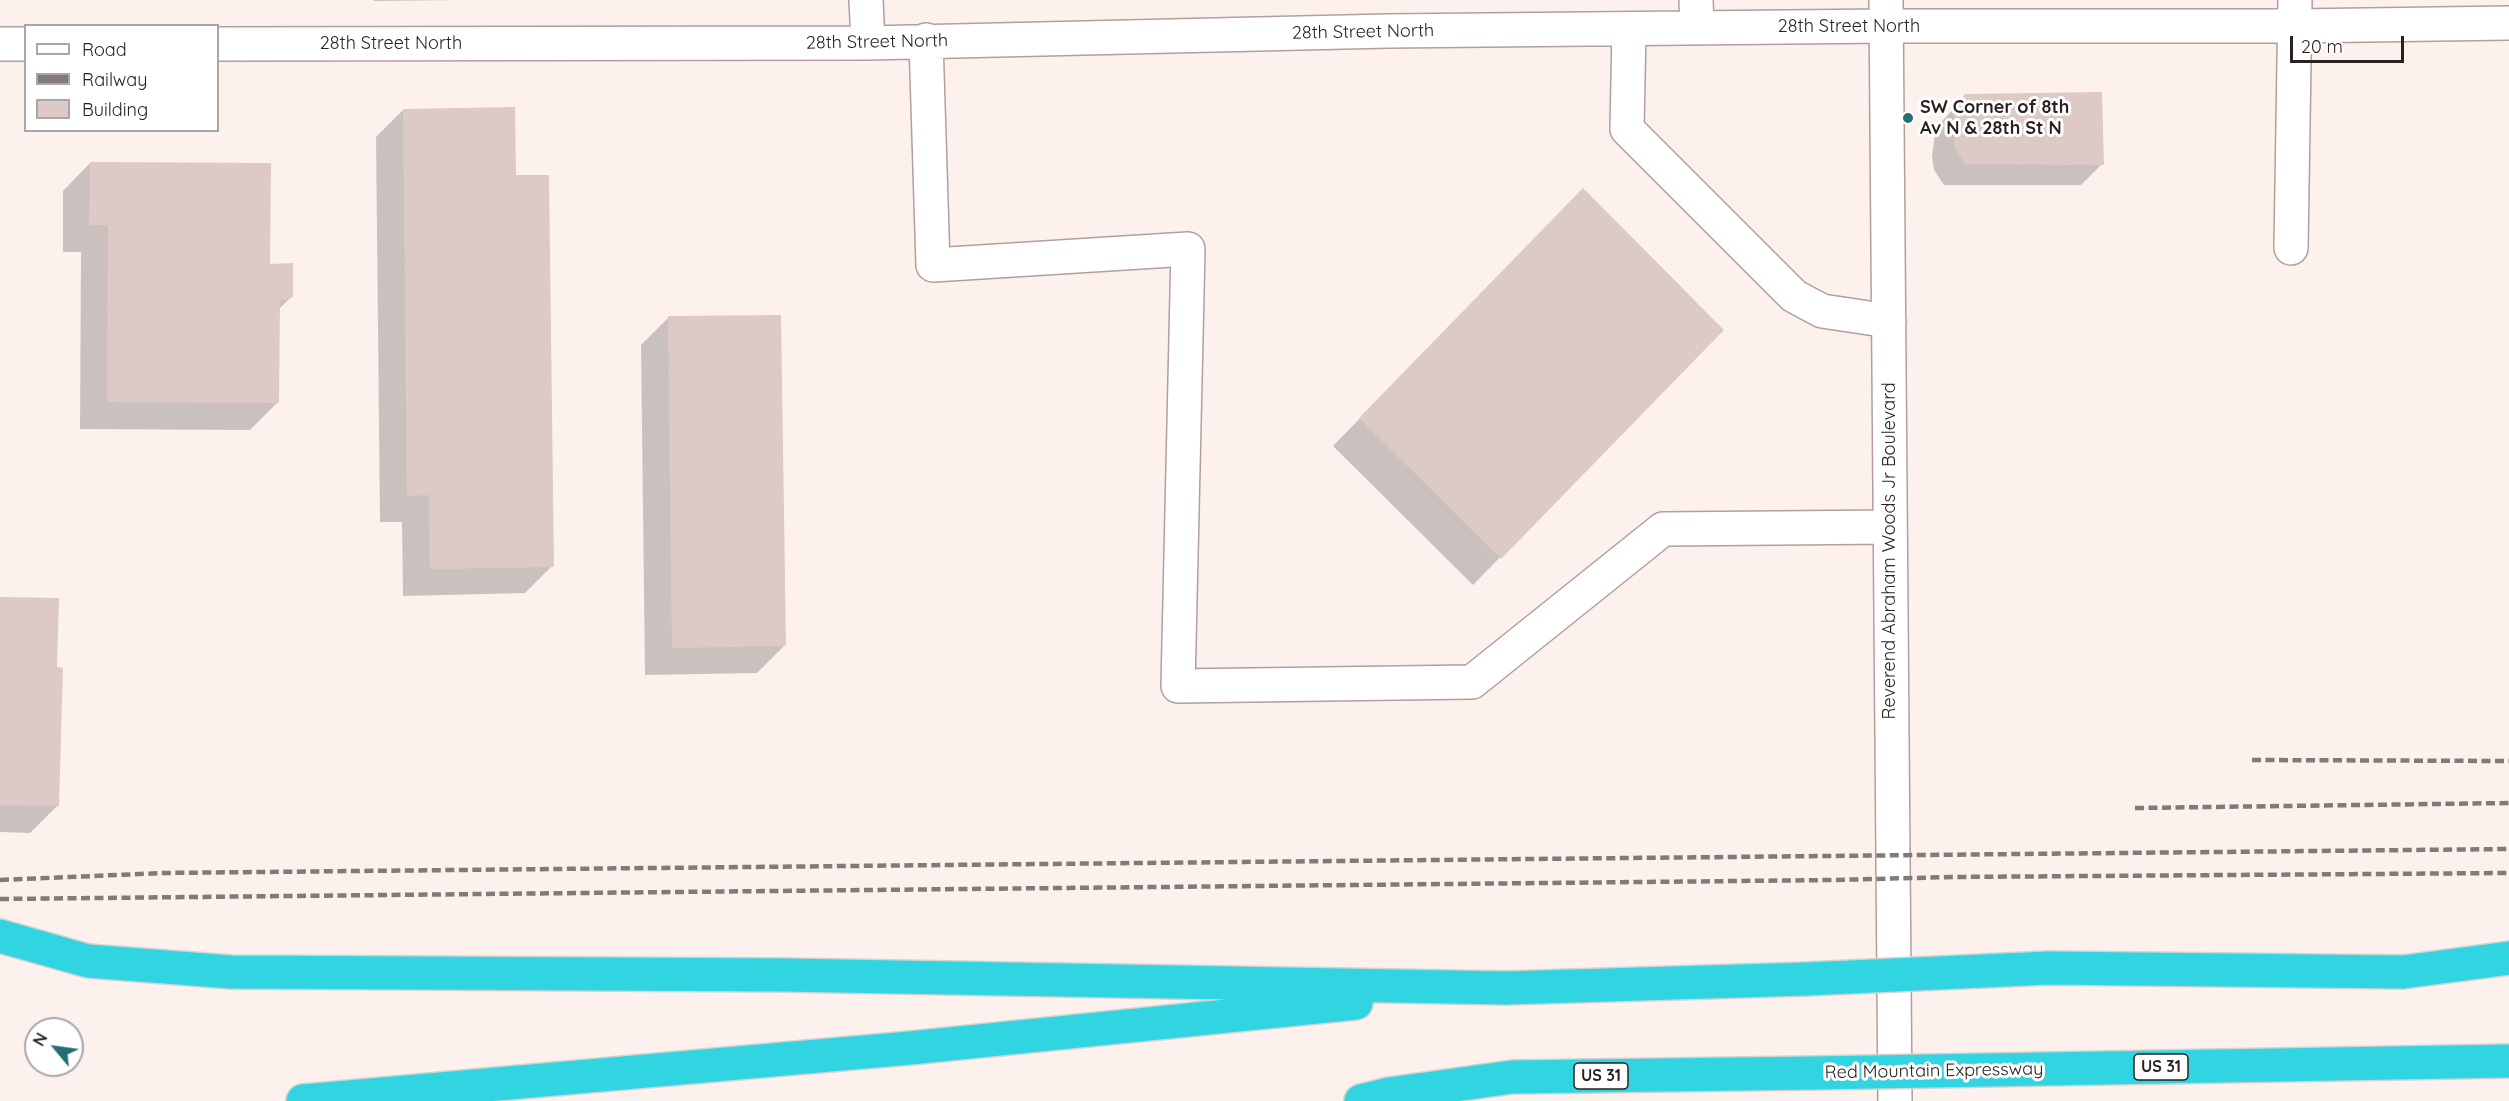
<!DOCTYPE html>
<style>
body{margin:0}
#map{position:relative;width:2509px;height:1101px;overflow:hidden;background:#fdf1ee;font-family:Quicksand,sans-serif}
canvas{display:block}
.legend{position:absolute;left:24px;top:24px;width:195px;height:108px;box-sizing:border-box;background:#fff;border:2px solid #a9a7a6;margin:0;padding:8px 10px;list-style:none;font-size:18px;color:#292221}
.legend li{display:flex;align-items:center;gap:12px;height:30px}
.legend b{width:30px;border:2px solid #a9a7a6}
.north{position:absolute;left:24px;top:1017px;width:60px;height:60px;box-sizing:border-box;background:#fff;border:2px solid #a9a7a6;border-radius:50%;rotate:299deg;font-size:16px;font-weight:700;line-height:24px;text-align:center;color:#292221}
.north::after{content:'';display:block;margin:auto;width:21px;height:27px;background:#246f74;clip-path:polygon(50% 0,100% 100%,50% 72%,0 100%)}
.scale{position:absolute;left:2290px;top:36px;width:114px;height:27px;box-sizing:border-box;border:3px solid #292221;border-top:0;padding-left:8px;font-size:18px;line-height:21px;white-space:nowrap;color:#292221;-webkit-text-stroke:4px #fff;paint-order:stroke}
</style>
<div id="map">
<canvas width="2509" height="1101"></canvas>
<ul class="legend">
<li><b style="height:8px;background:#fff"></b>Road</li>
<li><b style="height:8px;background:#837a78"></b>Railway</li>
<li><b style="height:16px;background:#ddc9c6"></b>Building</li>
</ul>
<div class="north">N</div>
<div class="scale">20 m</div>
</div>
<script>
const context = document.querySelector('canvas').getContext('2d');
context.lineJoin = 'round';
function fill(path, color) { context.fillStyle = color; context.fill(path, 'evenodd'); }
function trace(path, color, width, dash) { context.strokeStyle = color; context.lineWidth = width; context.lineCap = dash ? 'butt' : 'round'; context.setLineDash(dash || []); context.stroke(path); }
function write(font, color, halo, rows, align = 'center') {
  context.font = font + ' Quicksand,sans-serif'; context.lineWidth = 6; context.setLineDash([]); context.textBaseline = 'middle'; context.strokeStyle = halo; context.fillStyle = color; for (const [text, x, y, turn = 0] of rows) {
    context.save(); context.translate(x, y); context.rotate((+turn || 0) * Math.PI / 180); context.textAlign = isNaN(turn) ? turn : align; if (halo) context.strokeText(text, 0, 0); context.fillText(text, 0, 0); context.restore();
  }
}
const shadow = new Path2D(`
 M374,0H460L374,1Z
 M1966,95L2102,164L2081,185H1944L1934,170L1932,156L1936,128Z
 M403,110L552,566L525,593L403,596L402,522H380L376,137Z
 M90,163L269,265L291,297L279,309L278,402L250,430L80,429L81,252H63V191Z
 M1556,217L1722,330L1473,585L1333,446Z
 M668,318L784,646L757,673L645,675L641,345Z
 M0,598L56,669L57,806L30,833L0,832Z`);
const building = new Path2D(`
 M2102,92L2104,165L1965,164L1955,148L1953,121L1957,105L1965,94Z
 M515,107L516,175H549L554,567L430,569L429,495L407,496L403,109Z
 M90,162L271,163L270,264L293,263V297L280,301L279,403L107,402L108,225H89Z
 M1583,188L1724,330L1501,559L1359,418Z
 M781,315L786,646L672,648L668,316Z
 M0,597L59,598L57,667L63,668L59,806L0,805Z`);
const minor = new Path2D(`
 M866,0L868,43
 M1696,0L1697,28
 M1886,0L1895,1101
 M1629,29L1627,129L1794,296L1822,311L1889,321
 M926,40L933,265L1188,249L1178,686L1472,682L1663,529L1890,527
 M0,44H26
 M218,44L868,43L1388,31L1886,26H2295L2509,23
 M2291,248L2295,0`);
const highway = new Path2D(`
 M0,936L88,961L231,972L784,975L1507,988
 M2403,972L2509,958
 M303,1101L910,1048L1356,1003
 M1361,1101L1389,1094L1512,1077L1813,1073`);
const rail = new Path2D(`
 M2252,760L2509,761
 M2135,808L2509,803
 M0,880L163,873L2509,849
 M0,899L1834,880L1952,877L2509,873`);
const highwayBridge = new Path2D(`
 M1507,988L1806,979L2049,968L2403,972
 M1813,1073L2509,1061`);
const markers = [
 [1908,118,6,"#246f74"]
];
const shields = [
 [2161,1067,54],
 [1601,1076,54]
];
const shieldNames = [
 ["US 31",2161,1067],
 ["US 31",1601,1076]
];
const streetNames = [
 ["28th Street North",1849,27],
 ["28th Street North",1363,32,-1],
 ["28th Street North",877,42,-1],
 ["28th Street North",391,44],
 ["Reverend Abraham Woods Jr Boulevard",1890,551,-90],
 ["Red Mountain Expressway",1934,1071,-1]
];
const poiNames = [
 ["SW Corner of 8th",1920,108],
 ["Av N & 28th St N",1920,129]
];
fill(shadow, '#0003');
fill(building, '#ddc9c6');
trace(minor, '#b29f9c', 36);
trace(highway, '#d4d3d3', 36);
trace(minor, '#fff', 33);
trace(highway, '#31d5e1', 33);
trace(rail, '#837a78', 4.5, [9, 4.5]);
trace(highwayBridge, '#d4d3d3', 36, []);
trace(highwayBridge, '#31d5e1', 33);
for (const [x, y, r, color] of markers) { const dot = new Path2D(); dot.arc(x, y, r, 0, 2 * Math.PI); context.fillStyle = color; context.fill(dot); trace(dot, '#fff', 2); }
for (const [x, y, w] of shields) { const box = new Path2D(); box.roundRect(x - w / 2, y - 13, w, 26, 4.5); context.fillStyle = '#fff'; context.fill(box); trace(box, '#292221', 1.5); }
write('bold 16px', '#292221', null, shieldNames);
write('18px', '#292221', '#fff', streetNames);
write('bold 18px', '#292221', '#fff', poiNames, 'left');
</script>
